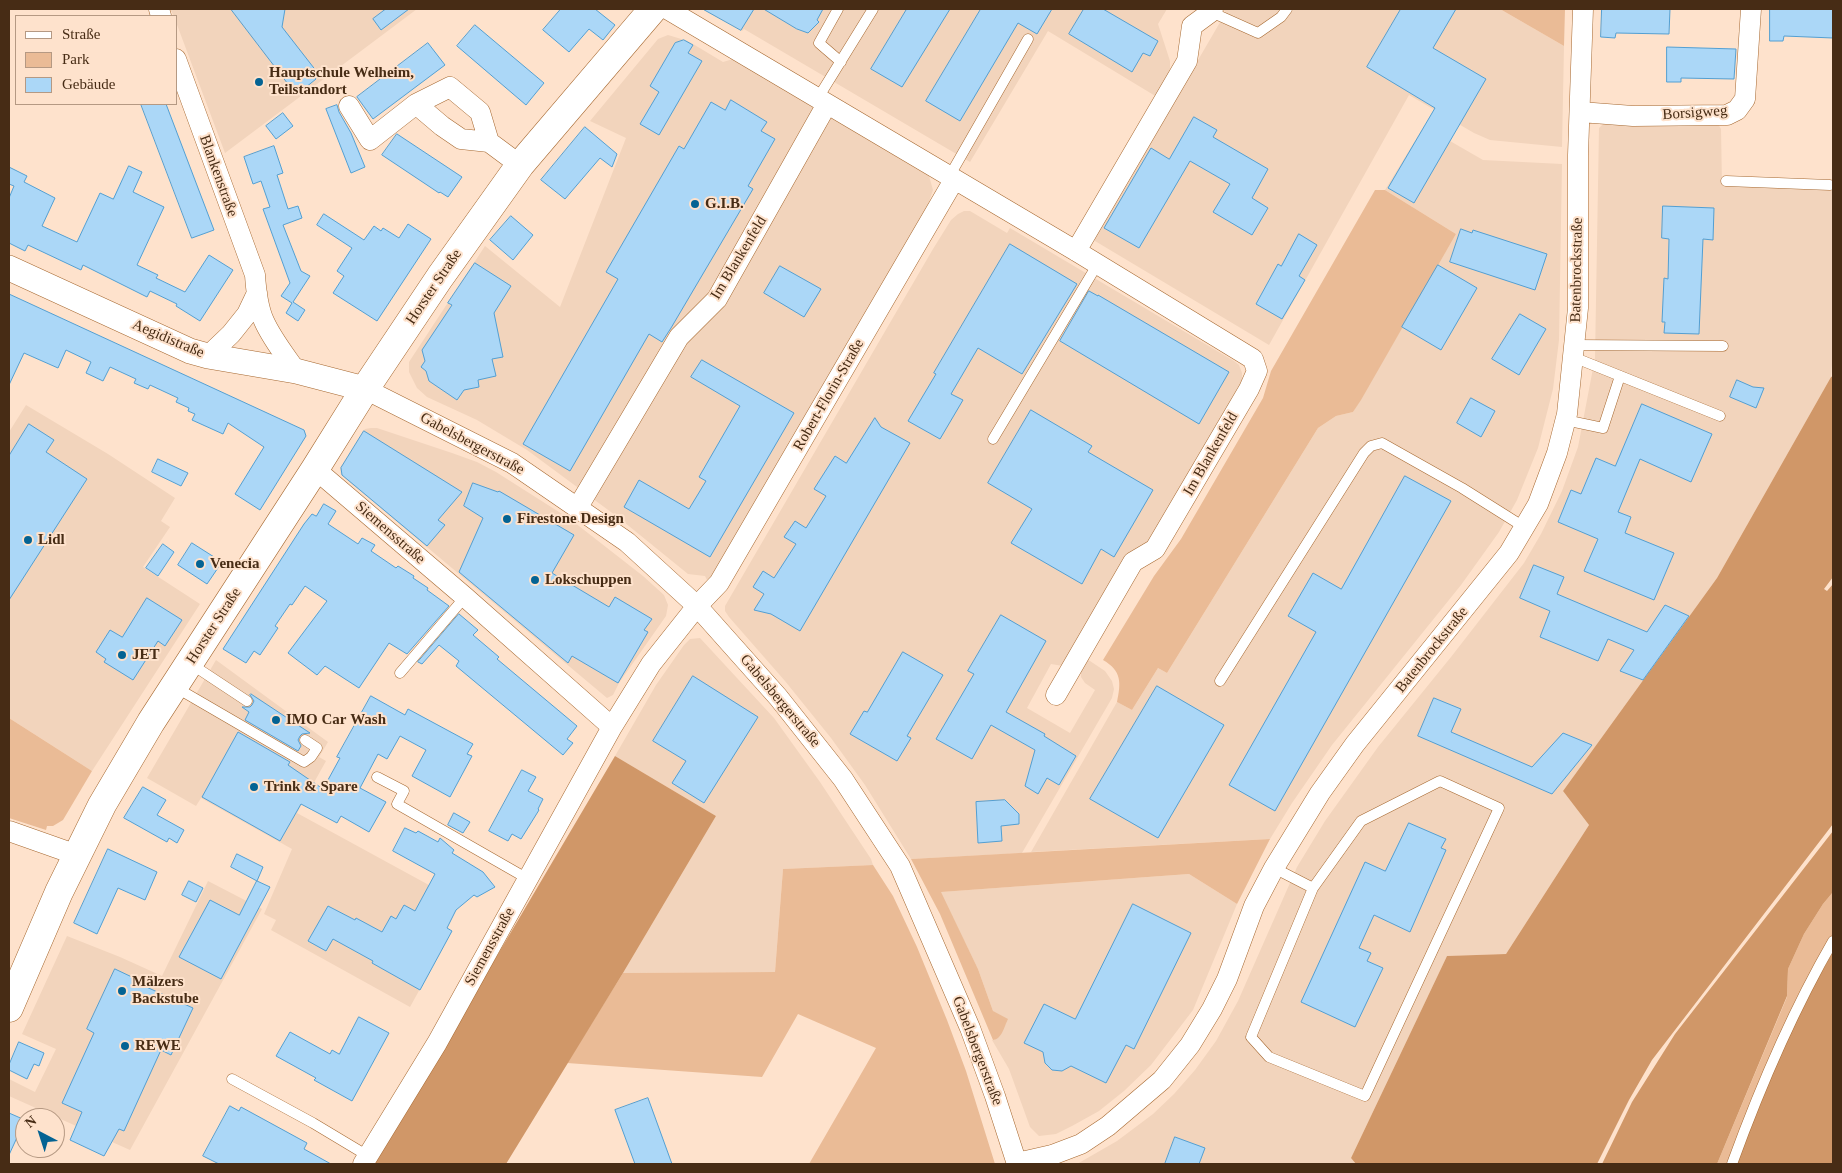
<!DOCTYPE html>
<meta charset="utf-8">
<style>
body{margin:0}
#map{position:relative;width:1842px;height:1173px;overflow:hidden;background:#fee2cc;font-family:"Times New Roman",serif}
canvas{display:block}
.frame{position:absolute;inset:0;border:10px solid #472c15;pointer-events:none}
.legend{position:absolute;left:15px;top:15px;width:162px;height:90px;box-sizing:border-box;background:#fee2cc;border:1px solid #b59983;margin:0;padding:6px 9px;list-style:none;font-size:15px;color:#472c15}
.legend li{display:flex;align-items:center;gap:10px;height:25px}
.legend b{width:25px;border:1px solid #b59983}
.north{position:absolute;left:15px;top:1108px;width:50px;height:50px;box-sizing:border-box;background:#fee2cc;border:1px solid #b59983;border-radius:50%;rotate:320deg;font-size:14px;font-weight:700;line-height:20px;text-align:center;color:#472c15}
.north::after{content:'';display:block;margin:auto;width:18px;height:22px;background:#046393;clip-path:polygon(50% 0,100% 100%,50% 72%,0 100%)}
</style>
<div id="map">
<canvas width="1842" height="1173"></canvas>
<div class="frame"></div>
<ul class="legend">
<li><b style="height:6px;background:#fff"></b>Straße</li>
<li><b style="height:14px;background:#eabb96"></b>Park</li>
<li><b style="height:14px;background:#abd7f7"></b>Gebäude</li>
</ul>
<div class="north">N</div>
</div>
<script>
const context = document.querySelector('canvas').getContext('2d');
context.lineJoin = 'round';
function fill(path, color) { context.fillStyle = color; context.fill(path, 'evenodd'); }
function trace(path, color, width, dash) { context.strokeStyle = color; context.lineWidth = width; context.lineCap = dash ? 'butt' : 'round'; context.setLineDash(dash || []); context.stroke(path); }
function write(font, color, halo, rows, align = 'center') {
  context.font = font + ' "Times New Roman",serif'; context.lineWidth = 4; context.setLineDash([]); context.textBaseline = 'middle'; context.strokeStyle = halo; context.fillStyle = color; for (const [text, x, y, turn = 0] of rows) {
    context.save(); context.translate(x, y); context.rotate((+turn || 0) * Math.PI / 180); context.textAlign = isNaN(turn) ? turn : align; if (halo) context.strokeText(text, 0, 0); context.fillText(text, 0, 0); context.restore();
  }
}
const built = new Path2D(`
 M170,9H417L225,153L176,22V16H174Z
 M702,9H1167L1158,24L1170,61V69L1168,77L1157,97L1048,31L970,162L744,29L742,31Z
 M1224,9H1500L1564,46L1562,147L1490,140L1474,133L1409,95L1269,345L1095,241L1094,239L1226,12L1223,10Z
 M668,35L688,41L723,62L733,59L929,176L933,190L926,211L713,576L707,580L705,576L688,574L619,518L527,450L477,420L427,397L417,388L409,372V362L485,246L560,307L626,138L590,121L658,39Z
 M1604,123L1718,124L1721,129L1722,185L1833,188V353L1831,377L1717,578L1563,791L1589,825L1506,954L1447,956L1351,1158L1356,1164H1077L1117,1141L1153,1114L1174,1094L1195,1070L1216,1041L1238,1001L1297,867L1325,821L1378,747L1451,657L1524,563L1541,534L1562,491L1578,447L1595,358L1599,128Z
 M1424,126L1483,160L1562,164L1559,340L1553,389L1538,448L1517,500L1499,532L1461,585L1332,745L1292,803L1270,839L1031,852L1117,702L1132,710L1158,668L1167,673L1318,428L1336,416L1353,412L1456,234L1385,190Z
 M964,211H970L1007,233L1010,228L1234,361L1239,365L1242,373V380L1146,548L1063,666L1051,664L1027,708L1070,733L1095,690L1085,683L1081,677V672L1087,659L1105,671L1112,681L1114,689L1112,698L1022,853L911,859L865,785L831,738L785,681L729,617L725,611V606L933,249L951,220L958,214Z
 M26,405L108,454L175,498L161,521L170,527L143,567L200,604L92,771L9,718V432Z
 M371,428H377L452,453L477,462L496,472L570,519L643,576L664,595L668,605L666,616L619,683L613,695L607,698L341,475L340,468L365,429Z
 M700,638L774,718L820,782L871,859L873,865L783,869L775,972L623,973L716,816L615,756L656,685L684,645L690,639Z
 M216,660L328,742L319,757L326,761L297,813L460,902L447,928L452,931L410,1007L271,930L276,920L264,914L292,849L201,798L196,806L147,778Z
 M1189,874L1237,904L1193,1010L1151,1065L1124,1091L1099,1111L1072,1126L1056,1134L1039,1136L1030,1127L1009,1069L992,1040H995L993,1011L978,969L940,892Z
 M208,881L262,909L130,1150L9,1096V1079L35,1092L56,1049L22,1034L67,936L120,957L162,976Z`);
const green = new Path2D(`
 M1500,9H1565L1564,46Z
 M1375,190H1385L1456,234L1361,400L1353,412L1336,416L1318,428L1167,673L1158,668L1132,710L1117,702C1121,683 1122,671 1103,660L1154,576L1181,539L1263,398L1271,371Z
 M9,718L92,771L63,820L53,826H47L46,830L9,818Z
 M1270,839L1237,904L1189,874L941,892L978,969L993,1011L1008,1019C1004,1027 1002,1039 993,1040L940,914L911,859Z
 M873,865L893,896L917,947L947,1020L966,1071L995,1164H809L876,1048L798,1014L762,1077L567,1063L623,973L775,972L783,869Z
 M1833,892V934L1818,959L1728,1164H1717L1787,997L1788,969L1804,934L1823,904Z`);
const forest = new Path2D(`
 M1833,376V577L1824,589L1827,591L1833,584V824L1652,1060L1629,1100L1597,1164H1356L1351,1158L1447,956L1506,954L1589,825L1563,791L1717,578L1831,377Z
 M615,756L716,816L623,973L506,1164H374Z
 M1833,831V892L1823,904L1804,934L1788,969L1787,996L1717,1164H1602L1632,1102L1675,1034Z
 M1833,952V1164H1737C1763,1092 1794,1018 1833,952Z`);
const building = new Path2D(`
 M231,9H285L282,27L317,72L313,75L316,79L300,92L296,87L293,90Z
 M386,9H409L381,30L373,19Z
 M561,9H595L615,25L603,40L589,29L569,52L543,30Z
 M703,9H754L741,30Z
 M764,9H823L817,20L819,22L808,33L797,29Z
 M907,9H950L902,87L871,69Z
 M981,9H1052L1037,34L1018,23L960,121L926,101Z
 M1084,9H1103L1158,41L1150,56L1143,53L1132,72L1069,34Z
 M1401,9H1456L1433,48L1486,79L1414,203L1388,188L1435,108L1367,67Z
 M1602,9H1670L1669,34L1616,33L1615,38L1601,37Z
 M1770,9H1833V38L1784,36L1783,41H1770Z
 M475,25L544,83L526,105L457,46Z
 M684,40L693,45L688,53L702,61L659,135L640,124L659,92L650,86L675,43Z
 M428,43L445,65L373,119L357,97Z
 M1667,47L1736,49L1734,79L1681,78V82H1667Z
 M731,100L767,122L761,131L775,139L748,186L753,189L671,328L662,342L649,334L570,471L523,444L618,279L606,272L679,146L684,149L711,102L725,110Z
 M141,104H166L214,230L192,238Z
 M337,105L339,112L351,133L365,167L351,173L326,109Z
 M283,113L293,126L276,139L266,126Z
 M1194,117L1217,130L1213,137L1268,169L1252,198L1268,208L1252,235L1213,212L1230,184L1190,161L1139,248L1104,228L1151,148L1169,159Z
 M585,127L617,154L612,167L600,158L565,199L541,180Z
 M397,134L462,177L448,197L440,192L439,193L382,155Z
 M274,146L283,173L277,175L288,209L298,206L302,218L283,225L301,271L310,276L293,302L305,310L298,321L286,313L292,303L281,296L290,283L263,209L270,207L261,181L253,184L244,157Z
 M129,166L142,172L133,192L164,207L137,265L158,275L156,278L185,292L209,255L233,270L200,321L176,306L177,304L150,291L147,297L83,265L81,270L28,245L25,251L9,243V198L14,186L9,184V167L27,176L24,182L55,198L42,226L77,242L100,193L113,199Z
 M1663,206L1714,208L1713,240L1703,239L1699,334L1664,333L1665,322H1662L1664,278L1668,279L1669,239L1662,238Z
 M324,214L364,240L374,226L381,231L383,228L399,238L408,224L431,239L377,321L333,293L344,276L337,271L352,248L317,225Z
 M511,216L533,235L513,260L490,240Z
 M1461,229L1472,233L1473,230L1547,254L1535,290L1450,262Z
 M1299,234L1317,245L1299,276L1305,280L1282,319L1256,304L1278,264L1281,266Z
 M1010,244L1077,284L1022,374L978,348L951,394L963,400L940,439L908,421L936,374L934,373Z
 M475,263L511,286L494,313L503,357L492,359L496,376L478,380L479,387L464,390L457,400L429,381L426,371L421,367L425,361L422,350L452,305L448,303Z
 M1438,265L1477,288L1441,350L1402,327Z
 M780,266L821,289L804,317L764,293Z
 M1089,291L1098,296V295L1229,372L1199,424L1060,341Z
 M9,294L304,430L306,436L260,510L235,494L264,447L228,423L223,434L192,420L195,414L188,411L189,408L176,402L178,398L150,385L148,389L134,383L136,379L110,367L103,381L86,373L91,362L66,350L58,368L24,353L9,385Z
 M1520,314L1546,329L1519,375L1492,359Z
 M702,360L794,413L710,557L624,507L639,480L689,509L706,481L699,477L740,406L691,377Z
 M1737,380L1753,387L1764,388L1756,408L1730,397Z
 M1471,398L1495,411L1481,437L1457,423Z
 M1642,404L1712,434L1691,482L1640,459L1618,512L1631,517L1625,533L1674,553L1654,600L1584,571L1598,539L1558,522L1571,490L1581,494L1596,458L1615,466Z
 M1031,410L1092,446L1088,452L1153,490L1114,557L1101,549L1082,584L1011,543L1032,509L988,483Z
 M875,418L881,427L910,443L800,631L771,614L754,610L764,594L753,587L763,571L774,578L796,544L784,537L795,521L806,528L826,496L814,489L835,456L846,463Z
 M29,424L54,440L46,452L87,479L9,600V456Z
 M364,431L462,492L438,520L445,525L427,546L342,475L341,468Z
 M158,459L188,473L181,486L152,472Z
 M1405,476L1451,501L1275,811L1229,785L1316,632L1288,616L1313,573L1341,589Z
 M473,483L498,492L499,491L574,535L552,573L609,607L615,597L652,619L644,630L648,632L618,683L572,656L568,663L459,572L483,518L464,506Z
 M324,504L336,511L328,524L358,544L362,538L375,545L371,551L396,568L398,566L414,576L413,578L428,588L427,590L449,606L407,654L389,643L359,688L325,666L317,675L288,653L327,601L305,586L292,605L290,604L275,626L278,628L260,655L254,651L246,663L223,649L304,524L312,514L316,516Z
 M192,543L222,562L207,584L178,565Z
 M163,544L174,552L158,576L146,568Z
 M1534,565L1564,577L1557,594L1647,632L1665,605L1689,616L1643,680L1620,671L1634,650L1608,639L1598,661L1540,637L1550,611L1520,598Z
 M147,598L182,620L165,646L158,641L133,680L104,662L106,659L96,652L110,630L122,637Z
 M459,614L478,630L473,635L499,657L497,659L577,726L567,739L573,743L563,755L456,666L459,661L439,645L422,664L418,662Z
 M1001,615L1046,641L1006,712L1045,734L1044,736L1076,756L1059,785L1047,778L1038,794L1025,786L1035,750L991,725L972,759L936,739L974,674L968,671Z
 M903,652L943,675L907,736L911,738L897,761L850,734L864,711L867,712Z
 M693,676L758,717L704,803L672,783L686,761L653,741Z
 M1157,686L1224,725L1158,838L1090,799Z
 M251,694L310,733L302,734L300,736L298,740L301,746L298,751L245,720L249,712L242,707H250L252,705L254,701L250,695Z
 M371,696L405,715L408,709L473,744L467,754L472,756L450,797L412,776L426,750L400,736L387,759L378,754L360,788L386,802L369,832L341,816L337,823L301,804L280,841L202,797L238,732L290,762L288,765L323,789L340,758L337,757Z
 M1434,698L1461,709L1451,732L1532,767L1563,733L1592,745L1552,794L1418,736Z
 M522,770L536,777L528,791L543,799L538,809L539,810L521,839L512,834L508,841L489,831Z
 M143,787L166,800L157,815L184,830L177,843L169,838L167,842L124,818Z
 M1005,800L1019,814V824L1001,826L1002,841L978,843L976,802Z
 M454,813L470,822L463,833L448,825Z
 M1409,823L1446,839L1441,848L1446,850L1410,932L1374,915L1359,948L1371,953L1367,961L1383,968L1355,1027L1301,1002L1365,862L1385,871Z
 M405,828L416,833L418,831L438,842L440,838L454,850L452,853L483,872L495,887L477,897L474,895L456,910L447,928L452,931L420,990L372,963L373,961L333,939L326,951L308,941L328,906L355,920L356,918L382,932L391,916L396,919L404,905L415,911L435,874L393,851Z
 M108,849L157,872L145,900L118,888L97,934L74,923Z
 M237,854L263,867L257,881L231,867Z
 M189,881L203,888L196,902L182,895Z
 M257,881L270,887L221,979L179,957L210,900L239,915Z
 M1133,904L1191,933L1134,1049L1126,1045L1106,1083L1071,1066L1062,1071L1052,1070L1045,1063L1043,1052L1024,1043L1044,1004L1075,1019Z
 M115,969L134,978L133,981L193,1008L171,1055L161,1050L124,1131L119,1129L104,1156L70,1140L82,1112L62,1103L94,1033L87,1029Z
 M359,1017L389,1033L352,1101L314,1080L316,1078L276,1056L290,1032L330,1054L332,1050L339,1054Z
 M19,1042L44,1053L39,1066L34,1064L27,1079L9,1070V1065Z
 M648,1098L672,1164H635L615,1110Z
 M230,1106L239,1111L241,1107L307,1143L304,1149L331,1164H219L203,1156Z
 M9,1113L25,1120L9,1155Z
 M1175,1137L1205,1148L1199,1164H1165Z`);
const service = new Path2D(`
 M838,9L819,43L841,62
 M1211,12L1258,33L1281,17L1287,9
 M818,98L873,9
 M949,177L1028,39
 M1726,181L1830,185
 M1574,345L1723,346
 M1573,357L1720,416
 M1565,420L1603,428L1620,376
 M993,439L1097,265
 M191,664L247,701
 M400,673L465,597
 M1220,681L1364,453L1371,446L1382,443L1462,488L1524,527
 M175,687L304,762L311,757L317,748L305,740
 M377,777L404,791L397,804L528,879
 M1274,868L1313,888L1251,1037L1269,1057L1365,1096L1499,808L1440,781L1361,821L1313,888
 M232,1079L313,1123L368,1156
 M1732,1164C1760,1087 1792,1012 1833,941`);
const minor = new Path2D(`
 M159,9L161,16
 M667,9L1076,251L1253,359L1257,371L1249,389L1155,549L1133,562L1056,695
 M176,59L255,275C256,290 258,308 264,321C272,339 285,355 296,371
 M349,106L370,140L416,104
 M1580,112L1633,116L1727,115L1737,110L1745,99L1751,9
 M489,142L461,139L442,126L416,104L450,87L480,112L489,142L520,165
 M1076,251L1187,61L1192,26L1211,12L1213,9
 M208,356L231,334L247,314L257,293
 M365,389L512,463L627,542L697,606L778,697L843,779L900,866L970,1028L995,1096L1017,1164
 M315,469L465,597L612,727
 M578,507L679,337L717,299L827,104
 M9,831L77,855
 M1017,1163L1052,1155L1081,1144L1108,1126L1162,1080L1190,1045L1212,1009L1227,979L1254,906L1274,868L1320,793L1355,744L1509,553L1538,504L1557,453L1567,414L1578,308V155L1583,9
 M363,1164L437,1043L612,727L651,664L697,606L719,583L954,180`);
const tertiary = new Path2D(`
 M9,268L190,351L208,356L296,371L365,389`);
const secondary = new Path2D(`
 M9,1008L59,892L102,805L151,722L315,469L365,389L440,277L520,165L653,9`);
const markers = [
 [259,82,5,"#046393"],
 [695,204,5,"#046393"],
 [507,519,5,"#046393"],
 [28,540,5,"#046393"],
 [200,564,5,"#046393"],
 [535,580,5,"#046393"],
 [122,655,5,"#046393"],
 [276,720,5,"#046393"],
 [254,787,5,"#046393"],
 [122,991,5,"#046393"],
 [125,1046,5,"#046393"]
];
const poiNames = [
 ["Hauptschule Welheim,",269,73],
 ["Teilstandort",269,90],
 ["G.I.B.",705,204],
 ["Firestone Design",517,519],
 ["Lidl",38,540],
 ["Venecia",210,564],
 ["Lokschuppen",545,580],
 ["JET",132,655],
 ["IMO Car Wash",286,720],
 ["Trink & Spare",264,787],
 ["Mälzers",132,982],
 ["Backstube",132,999],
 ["REWE",135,1046]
];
const streetNames = [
 ["Borsigweg",1695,113,-4],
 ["Blankenstraße",218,176,70],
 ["Im Blankenfeld",739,258,-59],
 ["Batenbrockstraße",1577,270,-89],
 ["Horster Straße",434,287,-56],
 ["Aegidistraße",168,339,23],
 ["Robert-Florin-Straße",829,395,-60],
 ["Gabelsbergerstraße",472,444,28],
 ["Im Blankenfeld",1211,454,-60],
 ["Siemensstraße",390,533,41],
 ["Horster Straße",214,626,-57],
 ["Batenbrockstraße",1432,650,-51],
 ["Gabelsbergerstraße",780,701,50],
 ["Siemensstraße",490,947,-61],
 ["Gabelsbergerstraße",977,1051,69]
];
fill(built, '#f2d4bc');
fill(green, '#eabb96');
fill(forest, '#d09768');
fill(building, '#abd7f7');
trace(building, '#539fd2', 1);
trace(service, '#a66830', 11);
trace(minor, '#a66830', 21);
trace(tertiary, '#a66830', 26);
trace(secondary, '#a66830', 29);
trace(service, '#fff', 10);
trace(minor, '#fff', 20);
trace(tertiary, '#fff', 25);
trace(secondary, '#fff', 28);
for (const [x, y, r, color] of markers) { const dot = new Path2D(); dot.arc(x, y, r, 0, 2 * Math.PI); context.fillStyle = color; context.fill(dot); trace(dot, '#fee2cc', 2); }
write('bold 15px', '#472c15', '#fee2cc', poiNames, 'left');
write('15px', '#472c15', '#fee2cc', streetNames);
</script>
